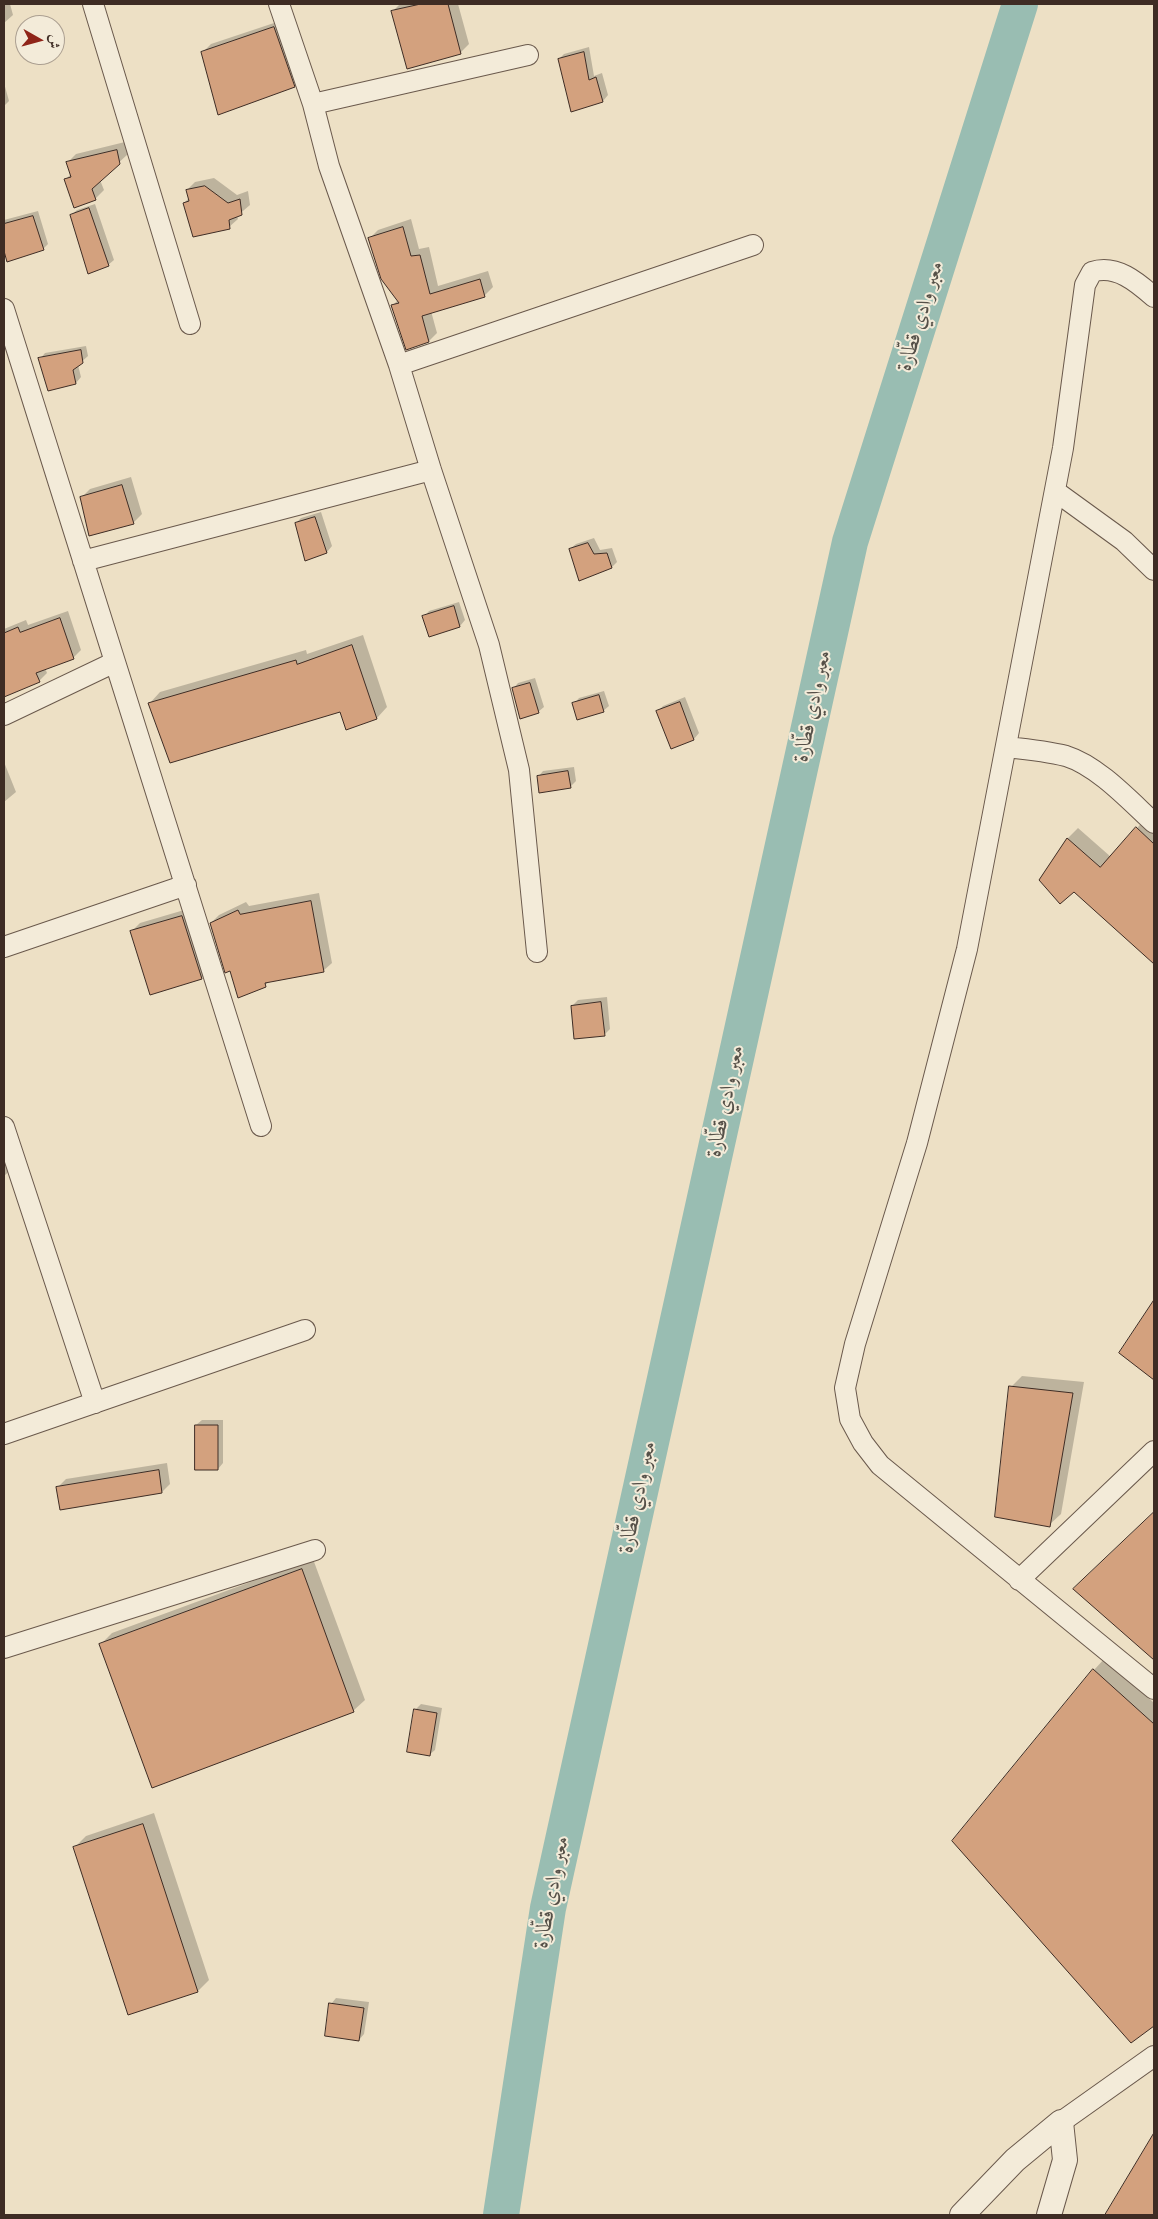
<!DOCTYPE html>
<meta charset="utf-8">
<style>
body{margin:0}
#map{position:relative;width:1158px;height:2219px;overflow:hidden;background:#ede0c5;font-family:"IM FELL DW Pica",Amiri,serif}
canvas{display:block}
.frame{position:absolute;inset:0;border:5px solid #3e2c24;pointer-events:none}
.north{position:absolute;left:15px;top:15px;width:50px;height:50px;box-sizing:border-box;background:#f3ebd9;border:1px solid #ab9f91;border-radius:50%;rotate:97deg;font-size:14px;font-weight:700;line-height:20px;text-align:center;color:#3e2c24}
.north::after{content:'';display:block;margin:auto;width:18px;height:22px;background:#8f2418;clip-path:polygon(50% 0,100% 100%,50% 72%,0 100%)}
</style>
<div id="map">
<canvas width="1158" height="2219"></canvas>
<div class="frame"></div>
<div class="north">ش</div>
</div>
<script>
const context = document.querySelector('canvas').getContext('2d');
context.lineJoin = 'round';
function fill(path, color) { context.fillStyle = color; context.fill(path, 'evenodd'); }
function trace(path, color, width, dash) { context.strokeStyle = color; context.lineWidth = width; context.lineCap = dash ? 'butt' : 'round'; context.setLineDash(dash || []); context.stroke(path); }
function write(font, color, halo, rows, align = 'center') {
  context.font = font + ' "IM FELL DW Pica",Amiri,serif'; context.lineWidth = 4; context.setLineDash([]); context.textBaseline = 'middle'; context.strokeStyle = halo; context.fillStyle = color; for (const [text, x, y, turn = 0] of rows) {
    context.save(); context.translate(x, y); context.rotate((+turn || 0) * Math.PI / 180); context.textAlign = isNaN(turn) ? turn : align; if (halo) context.strokeText(text, 0, 0); context.fillText(text, 0, 0); context.restore();
  }
}
const shadow = new Path2D(`
 M4,4H10L13,15L4,23Z
 M400,4H458L469,44L460,53L392,12Z
 M283,20L302,77L294,86L202,53L211,44Z
 M589,47L594,76L602,73L608,95L603,101L559,59L564,54Z
 M4,83L9,101L4,106Z
 M125,142L128,154L100,180L104,190L95,199L65,180L71,174L68,162L76,154Z
 M214,178L237,195L248,191L250,205L237,216L238,219L229,227L184,203L189,198L187,190L195,182Z
 M95,204L114,260L108,265L71,215L77,210Z
 M38,211L48,244L43,249L8,260L4,247V220Z
 M411,219L419,249L429,247L438,286L488,271L493,287L484,296L431,311L437,333L429,341L392,306L398,300L370,238L378,230Z
 M86,346L88,356L78,365L81,377L76,383L40,359L45,353Z
 M131,477L142,514L133,523L82,497L90,489Z
 M321,512L332,546L327,552L306,560L296,523L301,518Z
 M594,538L600,550L612,548L617,562L612,567L570,549L576,544Z
 M459,602L465,620L460,626L430,636L424,617L429,611Z
 M68,611L81,650L73,658L45,668L47,673L39,681L4,695V629L26,620L28,625Z
 M363,635L387,707L377,718L347,728L341,711L150,703L160,692L306,650L307,654Z
 M535,678L544,707L538,712L513,689L518,683Z
 M604,691L609,706L603,711L574,704L579,698Z
 M685,697L699,733L694,739L672,747L658,711L663,706Z
 M4,762L16,792L4,802Z
 M574,767L576,781L570,787L538,777L543,771Z
 M1147,817L1154,823V962L1074,890L1068,838L1078,828L1111,857Z
 M319,893L332,963L323,971L270,981L265,985L231,970L211,923L219,915L246,902L249,906Z
 M191,908L210,970L202,978L150,994L132,931L140,923Z
 M607,997L610,1029L604,1035L572,1006L578,1000Z
 M4,1132L15,1166L4,1176Z
 M1154,1305V1378L1121,1353Z
 M1022,1376L1084,1382L1061,1514L1049,1525L1011,1387Z
 M202,1420H223V1463L218,1469L196,1425Z
 M167,1463L170,1484L162,1492L57,1488L66,1479Z
 M1154,1513V1659L1075,1589Z
 M313,1559L365,1700L353,1711L100,1645L112,1633Z
 M1105,1658L1154,1703V2025L1131,2041L1094,1670Z
 M421,1704L442,1708L435,1750L429,1755L415,1710Z
 M154,1813L209,1980L198,1991L75,1847L86,1836Z
 M336,1998L369,2002L364,2034L359,2040L331,2004Z
 M1154,2140V2215H1107L1147,2148Z`);
const river = new Path2D(`
 M501,2215L548,1908L850,542L1020,4`);
const building = new Path2D(`
 M421,4H448L461,54L407,69L391,11Z
 M274,27L295,87L218,115L201,52Z
 M584,52L589,80L596,77L603,102L571,112L558,59Z
 M117,150L120,164L92,189L96,200L74,208L64,179L71,177L66,162Z
 M205,186L228,203L240,199L242,215L229,220L230,229L193,237L183,203L189,201L186,190Z
 M89,208L109,266L88,274L70,215Z
 M33,216L44,250L7,262L4,251V224Z
 M403,227L411,256L420,255L430,294L480,279L485,297L422,316L429,342L406,350L391,305L399,303L381,279L368,238Z
 M81,350L83,363L73,370L76,384L48,391L38,358Z
 M122,485L134,524L89,536L80,497Z
 M315,517L327,553L305,561L295,523Z
 M588,543L594,554L607,553L612,568L579,581L569,549Z
 M454,606L460,627L429,637L422,616Z
 M60,618L74,659L36,673L40,682L4,697V633L18,627L20,632Z
 M352,645L377,719L346,730L340,712L170,763L148,703L296,660L297,664Z
 M530,683L539,713L520,719L512,688Z
 M599,695L604,712L577,720L572,703Z
 M680,702L694,740L671,749L656,711Z
 M568,771L571,788L539,793L537,776Z
 M1136,827L1154,844V964L1074,892L1060,904L1039,880L1067,838L1100,867Z
 M311,901L324,972L265,983L266,987L238,998L230,971L225,973L210,923L238,910L240,914Z
 M182,916L202,979L150,995L130,931Z
 M601,1002L605,1036L574,1039L571,1006Z
 M1154,1300V1380L1119,1353Z
 M1009,1386L1073,1393L1050,1527L995,1517Z
 M195,1425H218V1470H195Z
 M159,1470L162,1493L60,1510L56,1487Z
 M1154,1512V1660L1073,1589Z
 M302,1569L354,1712L152,1788L99,1644Z
 M1093,1669L1154,1724V2026L1131,2043L952,1841Z
 M414,1709L437,1713L430,1756L407,1752Z
 M143,1824L198,1992L128,2015L73,1847Z
 M329,2003L364,2008L359,2041L325,2036Z
 M1154,2133V2215H1105Z`);
const minor = new Path2D(`
 M93,4L190,324
 M279,4L313,104L329,166L399,365L431,470L489,645L519,770L537,952
 M313,104L528,55
 M1154,297C1137,282 1116,264 1092,272L1085,285L1063,448L967,949L917,1143L855,1344L845,1388L850,1419L863,1443L880,1465L1154,1689
 M4,309L261,1126
 M399,365L753,245
 M1055,491L1124,541L1154,570
 M83,561L431,470
 M4,715L115,662
 M1006,747C1026,749 1047,751 1066,756C1098,766 1130,801 1154,823
 M4,947L186,885
 M4,1127L95,1403
 M4,1434L305,1330
 M1019,1580L1154,1451
 M4,1648L315,1550
 M1061,2122L1154,2056`);
const tertiary = new Path2D(`
 M962,2215L1015,2160L1061,2122L1065,2160L1049,2215`);
const waterNames = [
 ["معبر وادي قطّارة",922,316,-73],
 ["معبر وادي قطّارة",814,706,-78],
 ["معبر وادي قطّارة",727,1101,-78],
 ["معبر وادي قطّارة",639,1497,-78],
 ["معبر وادي قطّارة",553,1892,-79]
];
fill(shadow, '#0003');
trace(river, '#99bdb2', 36);
fill(building, '#d3a17e');
trace(building, '#3e2c24', 1);
trace(minor, '#6a594c', 22);
trace(tertiary, '#6a594c', 26);
trace(minor, '#f3ebd9', 20);
trace(tertiary, '#f3ebd9', 24);
write('italic 21px', '#555048', '#f3ebd9', waterNames);
</script>
